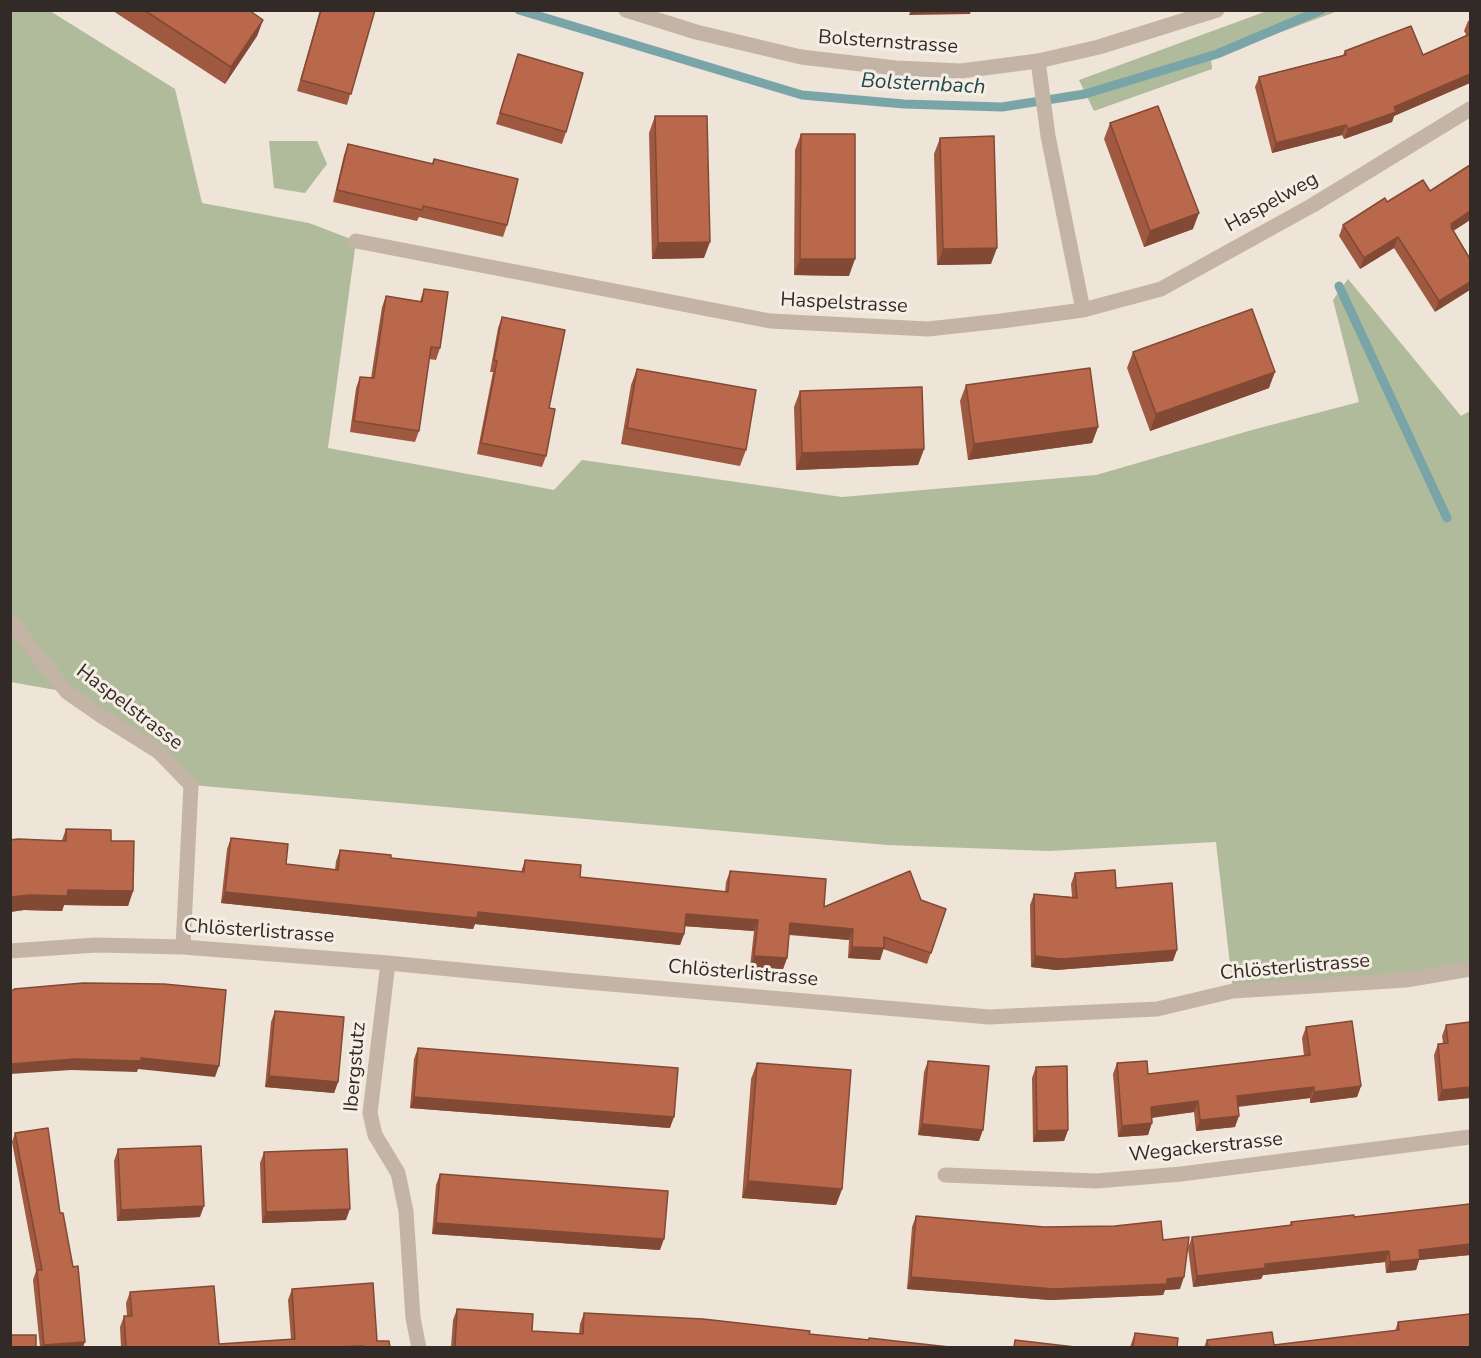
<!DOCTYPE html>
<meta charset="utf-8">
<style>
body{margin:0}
#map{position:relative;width:1481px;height:1358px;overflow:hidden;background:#eee4d8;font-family:"Nunito Sans",sans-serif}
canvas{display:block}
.frame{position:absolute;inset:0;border:12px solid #312a26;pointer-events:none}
</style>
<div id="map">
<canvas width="1481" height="1358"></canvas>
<div class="frame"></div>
</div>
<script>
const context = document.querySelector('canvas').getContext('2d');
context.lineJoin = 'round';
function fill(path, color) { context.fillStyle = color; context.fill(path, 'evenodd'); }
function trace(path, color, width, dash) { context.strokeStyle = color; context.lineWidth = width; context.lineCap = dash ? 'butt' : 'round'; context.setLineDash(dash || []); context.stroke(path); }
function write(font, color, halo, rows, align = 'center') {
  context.font = font + ' "Nunito Sans",sans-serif'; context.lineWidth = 6; context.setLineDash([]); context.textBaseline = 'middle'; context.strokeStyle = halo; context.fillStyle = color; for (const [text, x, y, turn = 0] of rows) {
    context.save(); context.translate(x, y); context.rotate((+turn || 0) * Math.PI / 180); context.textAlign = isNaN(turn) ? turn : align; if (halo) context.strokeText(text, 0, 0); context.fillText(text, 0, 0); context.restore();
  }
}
const green = new Path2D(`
 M10,11H50L175,89L202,203L309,223L356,241L328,448L554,490L582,460L842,497L1096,475L1252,430L1359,402L1333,300L1348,279L1461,416L1470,411V969L1233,991L1216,842L1049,851L887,845L191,785L67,692L11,682Z
 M1267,11H1338L1211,58L1212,69L1094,111L1079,80Z
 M269,141H317L327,164L305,193L274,188Z`);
const stream = new Path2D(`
 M519,10L802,95L904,104L1002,107L1085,94L1217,54L1321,10
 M1339,286L1447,518`);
const minor = new Path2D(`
 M1038,61L1048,136L1083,310
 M356,241L770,321L928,329L1001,321L1083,310L1161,289L1313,205L1470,109
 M10,621L67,692L103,717L159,752L191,785L183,947
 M10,951L96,945L183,947L388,963L564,980L989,1017L1157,1009L1233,991L1406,980L1470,969
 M388,963L370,1113L375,1135L398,1173L406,1211L413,1318L419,1348
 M945,1175L1096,1181L1181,1174L1470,1137`);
const tertiary = new Path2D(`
 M626,10L696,32L801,57L896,68L961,71L1038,61L1099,47L1217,10`);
const wall = new Path2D(`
 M249,10L263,20L257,36L225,84L113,11Z
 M320,10H375L347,105L297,91Z
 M1470,20V83L1394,116L1392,122L1344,139L1342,135L1272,153L1255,87L1259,77L1343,55L1345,51L1423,55L1467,36L1464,31L1468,21Z
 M518,54L566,132L562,144L496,124Z
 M655,116L704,258L652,259L649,133Z
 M1110,123L1193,229L1144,247L1104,139Z
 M801,134L849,276L794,275L795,150Z
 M940,138L991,264L937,265L934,154Z
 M348,144L432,164L434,159L507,225L503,237L419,217L417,221L333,202L344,155Z
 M1470,165V220L1453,231L1470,259L1435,312L1394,248L1360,269L1339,236L1343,225L1430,191Z
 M424,289L440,348L436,360L429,359L419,431L415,442L350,432L356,388L360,377L371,378L382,307L386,296L420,301Z
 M502,317L549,408L546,456L542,467L477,454L493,372H490L498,328Z
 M1133,352L1269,388L1150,431L1127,368Z
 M637,369L746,450L740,466L621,444L631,385Z
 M966,385L1098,427L1092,443L968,460L960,401Z
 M800,391L924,449L918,465L796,470L794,407Z
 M66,829L111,841L133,891L128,906L64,905L62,911L24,910L10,912V840H62Z
 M231,838L286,864L335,870L336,861L340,850L391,858L521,872L525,860L580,877L725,892L726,882L730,871L824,907L921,900L946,909L927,964L883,949L880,960L848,958L849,940L789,935L787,958L783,969L750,967L754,931L684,926V934L680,945L475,924L473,929L221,903L227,849Z
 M1075,873L1116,888L1173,961L1056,970L1031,967L1030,905L1034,894L1072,897L1071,884Z
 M275,1011L338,1082L334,1093L265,1087L271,1022Z
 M1446,1025L1470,1098L1438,1101L1434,1055L1438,1044L1443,1043L1442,1036Z
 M1306,1027L1361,1086L1357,1097L1310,1103V1098L1238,1107L1235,1127L1196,1131L1194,1112L1152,1118L1148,1135L1118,1137L1113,1074L1117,1063L1148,1074L1304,1056L1302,1038Z
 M418,1048L670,1128L410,1108L414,1059Z
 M928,1061L979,1141L918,1135L924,1072Z
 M757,1063L842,1189L836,1205L742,1198L751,1079Z
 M1036,1067L1068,1130L1064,1141L1033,1142L1032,1078Z
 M15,1133L60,1213L73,1267L83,1347H40L33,1280L36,1271L12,1142Z
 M118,1149L200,1217L117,1221L114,1161Z
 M264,1152L346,1220L262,1223L260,1163Z
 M440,1174L660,1250L432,1234L436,1185Z
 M1470,1204V1255L1419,1260L1416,1270L1386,1273L1385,1262L1263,1275L1261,1279L1193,1287L1188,1248L1192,1237L1290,1225L1291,1222L1354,1217Z
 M916,1216L1163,1240L1180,1289L1165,1290L1163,1295L1050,1300L907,1289L912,1227Z
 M292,1289L377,1341L390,1347H121L120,1327L124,1316H127L126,1303L130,1292L219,1344L291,1339L288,1300Z
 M457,1309L532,1331L579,1334L580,1324L584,1313L809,1334L949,1347H451L453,1320Z
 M1398,1322L1470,1347H1204L1207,1340L1274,1345L1395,1331Z
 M1135,1333L1177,1347H1130Z`);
const shadedWall = new Path2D(`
 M911,10H971L970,14L909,15Z
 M263,20L257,36L225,84L231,67Z
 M1470,74V83L1394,116L1392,122L1344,139L1348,129L1394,107Z
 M1346,125L1342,135L1272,153L1276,143Z
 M1470,211V220L1450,233L1451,224Z
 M1199,213L1193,229L1144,247L1150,231Z
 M1398,237L1394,248L1360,269L1364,258Z
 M710,242L704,258L652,259L658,243Z
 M997,248L991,264L937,265L943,249Z
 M800,259H855L849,276L794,275Z
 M1470,282V290L1435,312L1439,301Z
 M1275,372L1269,388L1150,431L1156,414Z
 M1098,427L1092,443L968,460L974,444Z
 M924,449L918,465L796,470L802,453Z
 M68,890L133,891L128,906L64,905L62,911L24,910L10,912V897Z
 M225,892L478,912L684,934L680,945L475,924L473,929L221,903Z
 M686,914L758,920L754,931L682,926Z
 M790,923L853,929L849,940L786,934Z
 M852,947L884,948L880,960L848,958Z
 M1177,950L1173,961L1056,970L1031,967L1035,956Z
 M754,956L787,958L783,969L750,967Z
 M141,1058L219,1066L215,1077L138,1069L137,1072L71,1070L10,1074V1064L75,1059Z
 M269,1076L338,1082L334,1093L265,1087Z
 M1361,1086L1357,1097L1310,1103L1314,1092Z
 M1314,1087L1310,1098L1233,1107L1237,1096Z
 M1470,1087V1098L1438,1101L1442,1090Z
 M414,1097L674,1117L670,1128L410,1108Z
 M1198,1101L1194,1112L1147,1118L1151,1107Z
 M1239,1116L1235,1127L1196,1131L1200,1120Z
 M1152,1123L1148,1135L1118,1137L1122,1126Z
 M922,1124L983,1130L979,1141L918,1135Z
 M1068,1130L1064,1141L1033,1142L1037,1131Z
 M748,1181L842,1189L836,1205L742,1198Z
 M204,1206L200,1217L117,1221L121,1210Z
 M350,1209L346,1220L262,1223L266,1212Z
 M436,1223L664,1239L660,1250L432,1234Z
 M1470,1244V1255L1419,1260L1416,1270L1386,1273L1390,1262L1419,1250Z
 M1389,1251L1385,1262L1263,1275L1261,1279L1193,1287L1197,1276L1265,1264Z
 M911,1277L1167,1279L1184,1277L1180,1289L1165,1290L1163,1295L1050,1300L907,1289Z
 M85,1342L83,1347H43L44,1345Z
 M363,1346V1347H334Z`);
const building = new Path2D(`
 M144,10H249L263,20L231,67Z
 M321,10H375L351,94L301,80Z
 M1411,26L1423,55L1470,34V74L1394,107L1396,112L1348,129L1346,125L1276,143L1259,77L1346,55L1345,51Z
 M518,54L583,73L566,132L500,113Z
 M1158,106L1199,213L1150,231L1110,123Z
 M655,116H707L710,242L658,243Z
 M801,134H855V259H800Z
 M994,136L997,248L943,249L940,138Z
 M348,144L433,164L434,159L518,179L507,225L423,206L422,210L337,190Z
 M1470,165V211L1451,224L1452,226L1451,227L1470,259V282L1439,301L1398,237L1364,258L1343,225L1385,198L1387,202L1423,180L1430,191Z
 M424,289L448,292L440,348L431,347L419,431L354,421L360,377L374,378L386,296L422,302Z
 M1252,309L1275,372L1156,414L1133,352Z
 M502,317L565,330L549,408L555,409L546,456L481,443L497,361L494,360Z
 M1090,368L1098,427L974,444L966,385Z
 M637,369L756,390L746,450L627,428Z
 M922,387L924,449L802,453L800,391Z
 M66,829L111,830V841H134L133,891L68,890L67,896L30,895L10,897V840L18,839L66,841Z
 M231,838L288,844L286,864L338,870L340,850L391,855V858L524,872L525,860L581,865L580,877L728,892L730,871L826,879L824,907L910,871L921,900L946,909L931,953L884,937V948L852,947L853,929L790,923L787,958L754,956L758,920L686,914L684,934L478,912L477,918L225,892Z
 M1115,870L1116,888L1172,883L1177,950L1061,959L1035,956L1034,894L1077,898L1075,873Z
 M83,983L164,984L226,990L219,1066L141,1058V1061L75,1059L10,1064V991L14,990V989Z
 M275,1011L344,1017L338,1082L269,1076Z
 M1352,1021L1361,1086L1314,1092V1087L1237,1096L1239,1116L1200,1120L1198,1101L1151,1107L1152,1123L1122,1126L1117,1063L1147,1061L1148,1074L1310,1055L1306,1027Z
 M1470,1022V1087L1442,1090L1438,1044L1448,1043L1446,1025Z
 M418,1048L678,1068L674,1117L414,1097Z
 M928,1061L989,1066L983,1130L922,1124Z
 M757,1063L851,1070L842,1189L748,1181Z
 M1067,1066L1068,1130L1037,1131L1036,1067Z
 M48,1128L60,1213H63L73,1267L78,1266L85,1342L44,1345L37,1270H42L15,1133Z
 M201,1146L204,1206L121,1210L118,1149Z
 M347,1149L350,1209L266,1212L264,1152Z
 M440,1174L668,1191L664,1239L436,1223Z
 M1470,1204V1244L1419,1250L1420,1259L1390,1262L1389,1251L1265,1264V1268L1197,1276L1192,1237L1292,1225L1291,1222L1354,1215V1217Z
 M916,1216L1044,1227L1115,1226L1161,1221L1163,1240L1189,1237L1184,1277L1167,1279V1284L1054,1289L911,1277Z
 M373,1283L377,1341H389L390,1347H363V1346L334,1347H126L124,1316H132L130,1292L214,1286L219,1344L295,1339L292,1289Z
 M457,1309L533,1314L532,1331L583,1334L584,1313L703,1319L810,1331L809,1334L869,1340V1338L949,1347H455Z
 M1470,1314V1347H1208L1207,1340L1272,1332L1274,1345L1399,1330L1398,1322Z
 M1135,1333L1178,1338L1177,1347H1133Z
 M10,1335H36V1347H10Z
 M1015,1340L1075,1347H1014Z`);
const streetNames = [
 ["Bolsternstrasse",888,43,4],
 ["Haspelweg",1272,203,-29],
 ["Haspelstrasse",844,304,3],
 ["Haspelstrasse",129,708,37],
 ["Chlösterlistrasse",259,932,4],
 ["Chlösterlistrasse",1295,968,-5],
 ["Chlösterlistrasse",743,974,5],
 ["Ibergstutz",356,1067,-85],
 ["Wegackerstrasse",1206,1148,-6]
];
const waterNames = [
 ["Bolsternbach",923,85,3]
];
fill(green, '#afbb9a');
trace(stream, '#7aa5a8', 9);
trace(minor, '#c4b4a6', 15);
trace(tertiary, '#c4b4a6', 15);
fill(wall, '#9f5940');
fill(shadedWall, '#824934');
fill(building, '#b9684b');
trace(building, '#824934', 1.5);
write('20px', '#312a26', '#f6eee4', streetNames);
write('italic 21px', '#204a4e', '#f6eee4', waterNames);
</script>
